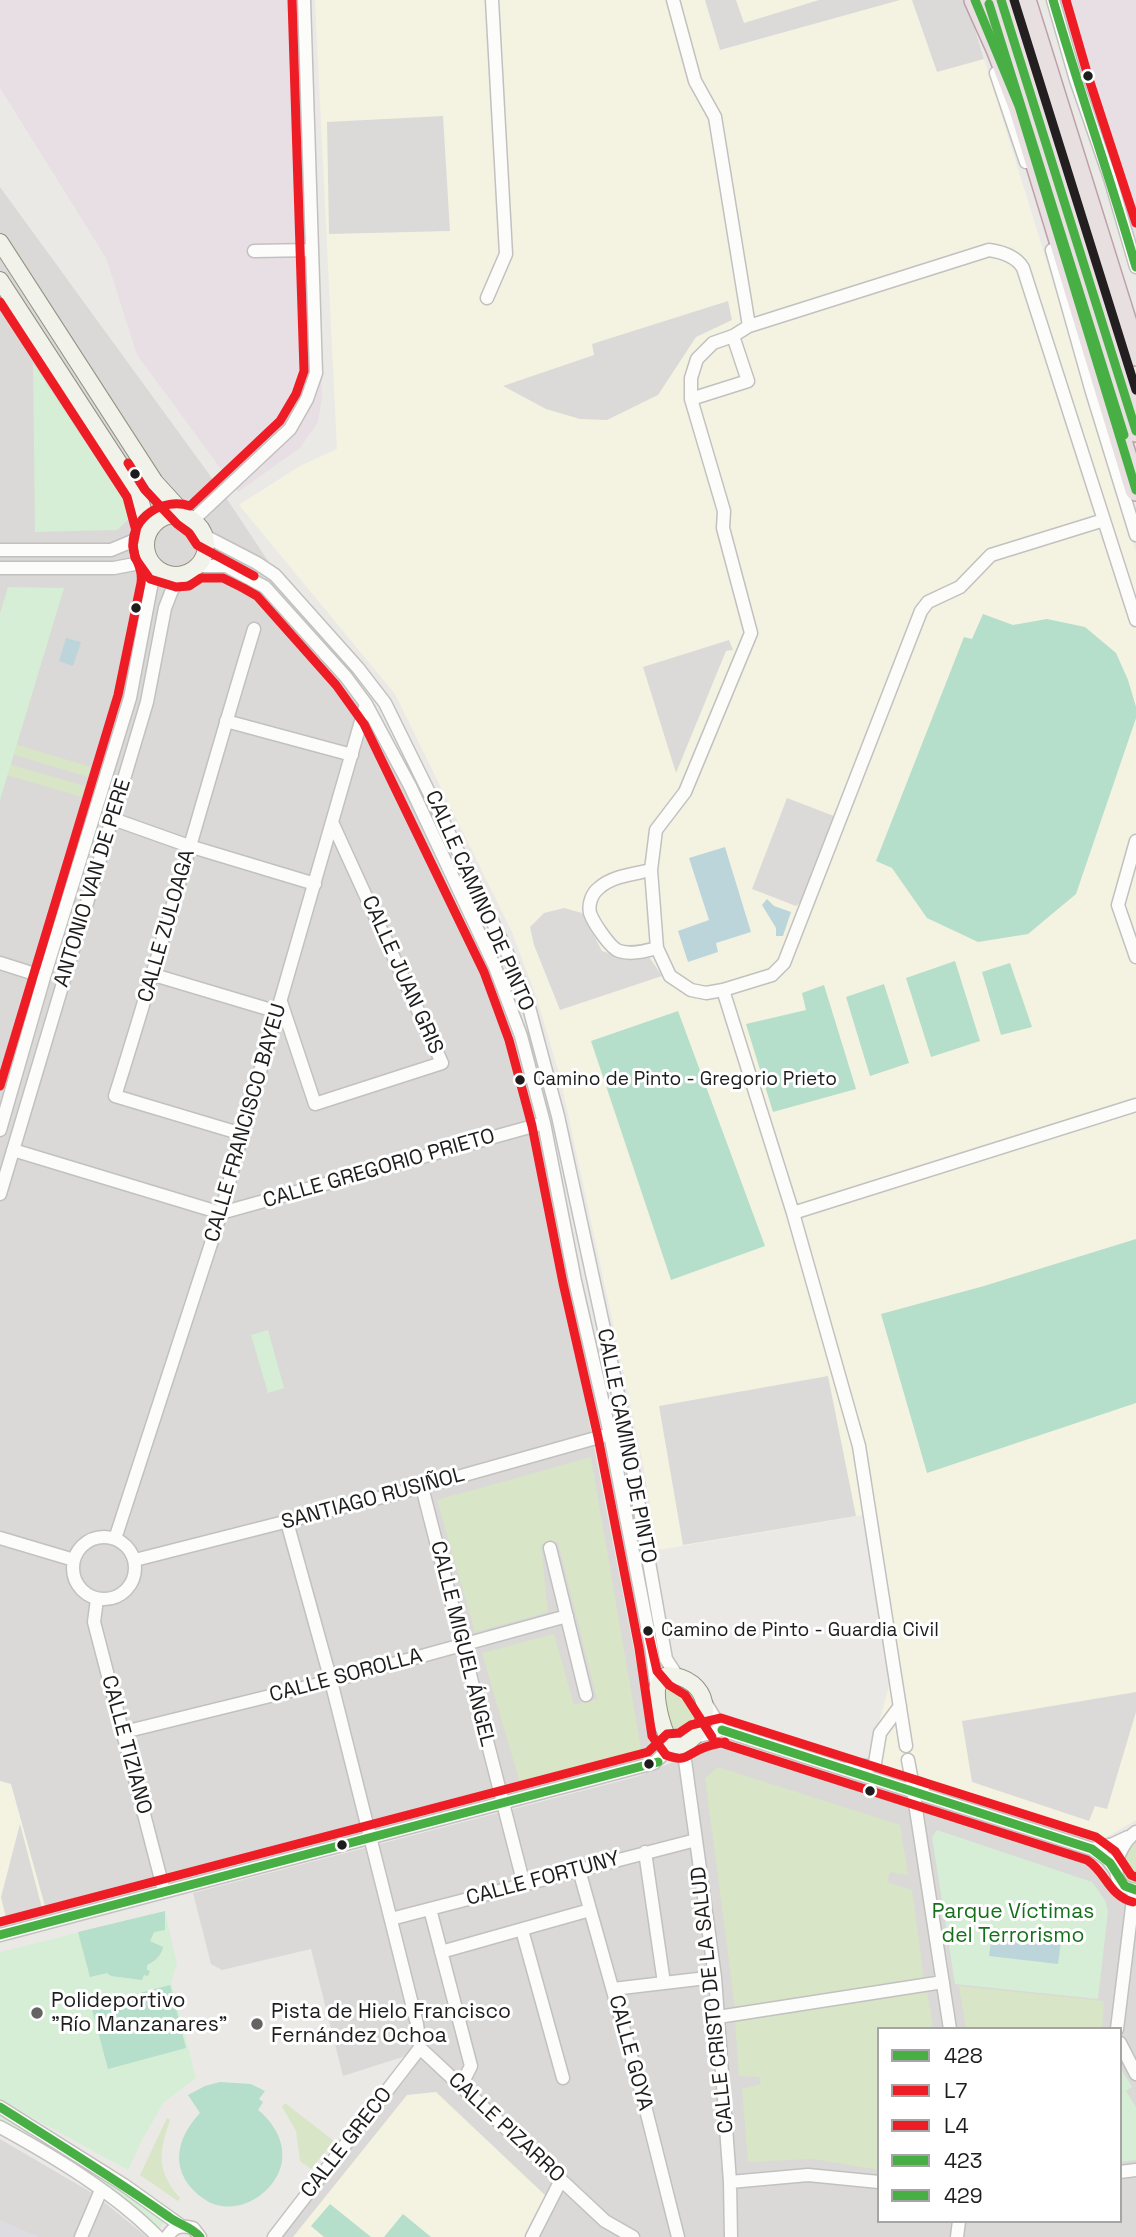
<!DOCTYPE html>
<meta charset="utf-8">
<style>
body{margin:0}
#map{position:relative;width:1136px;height:2237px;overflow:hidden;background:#ebe9e6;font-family:"Space Grotesk",sans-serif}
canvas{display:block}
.legend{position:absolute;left:877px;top:2027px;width:245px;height:196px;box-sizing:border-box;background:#fff;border:2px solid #a5a5a5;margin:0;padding:9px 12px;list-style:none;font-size:21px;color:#1d1d1d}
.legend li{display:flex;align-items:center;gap:14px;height:35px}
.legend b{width:35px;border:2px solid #a5a5a5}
</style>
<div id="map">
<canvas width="1136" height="2237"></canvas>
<ul class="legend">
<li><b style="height:9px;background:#48af45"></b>428</li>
<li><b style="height:9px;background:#ee1c25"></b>L7</li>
<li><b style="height:9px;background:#ee1c25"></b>L4</li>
<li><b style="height:9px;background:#48af45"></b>423</li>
<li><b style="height:9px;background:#48af45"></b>429</li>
</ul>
</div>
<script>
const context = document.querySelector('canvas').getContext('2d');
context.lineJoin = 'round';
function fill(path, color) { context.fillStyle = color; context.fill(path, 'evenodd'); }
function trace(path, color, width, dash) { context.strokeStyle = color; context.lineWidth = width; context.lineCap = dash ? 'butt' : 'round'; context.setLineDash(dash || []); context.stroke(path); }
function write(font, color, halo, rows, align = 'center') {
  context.font = font + ' "Space Grotesk",sans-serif'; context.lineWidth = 6; context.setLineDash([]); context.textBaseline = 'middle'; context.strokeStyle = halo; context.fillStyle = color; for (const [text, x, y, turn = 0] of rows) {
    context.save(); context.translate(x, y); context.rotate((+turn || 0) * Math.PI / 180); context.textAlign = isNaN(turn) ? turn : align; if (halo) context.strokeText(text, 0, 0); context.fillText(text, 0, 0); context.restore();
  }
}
const residential = new Path2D(`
 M0,187L225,496L362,703L411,805L494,987L524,1090L654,1752L0,1927Z
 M720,1743L1096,1862L1107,1873L1116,1890L1129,1896H1136V2237H267L412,2054L343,2076L311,1949L222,1970L211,1964L193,1893L639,1776ZM879,2029H1120V2221H879Z
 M0,2139L94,2194L147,2237H0Z`);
const industrial = new Path2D(`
 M0,0H309L322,397L318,422L300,448L238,492L137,355L106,258L0,88Z
 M1052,0H1136V267Z`);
const education = new Path2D(`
 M315,0H966L1136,552V1820L1105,1838L868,1763L891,1678L863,1515L658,1550L642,1459L560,1077L538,1002L512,932L395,694L239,505L300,466L337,449Z
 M0,1781L11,1784L46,1910L0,1921Z
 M436,2092L547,2197L527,2237H293L407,2095Z`);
const grass = new Path2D(`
 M8,742L91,767L88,777L5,752Z
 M2,762L85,786L82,797L0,773Z
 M591,1457L642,1755L520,1783L482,1653L554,1634L574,1705L597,1699L558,1542L541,1545L548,1612L475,1632L437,1500Z
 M669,1682C706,1693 706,1714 681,1740L669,1732L664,1689Z
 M718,1767L900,1825L908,1875L890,1872L887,1882L912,1890L924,1979L735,2007L705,1778Z
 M1136,1840V1885L1123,1878C1121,1862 1125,1851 1136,1840Z
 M959,1986L1104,2001L1102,2029H966Z
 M927,1990L933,2029H879V2170L813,2159L748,2162L742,2089L761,2084L759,2077L739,2076L735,2021Z
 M285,2103L334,2141L311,2169L300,2161L296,2131L282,2107Z
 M167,2118L170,2120C159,2152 156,2171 180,2198L178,2201L140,2175Z`);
const park = new Path2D(`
 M33,363L129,508V519L117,530L35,532Z
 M8,587L64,588L0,800V613Z
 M268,1330L284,1388L268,1393L251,1335Z
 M937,1830L1092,1882L1105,1900L1108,1911L1098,1999L955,1984L932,1837Z
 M165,1911L177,1964L171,1982L196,2078L164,2102L142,2140L128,2170L2,2101L0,2103V1952Z
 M1120,2067L1132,2087L1126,2091L1136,2107V2160L1120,2162Z
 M0,2109L166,2219L158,2230L0,2124Z`);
const pitch = new Path2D(`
 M983,614L1013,625L1047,619L1085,627L1116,653L1128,680L1136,707V718L1076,894L1028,934L978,942L927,918L892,868L876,861L964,637L972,639Z
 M955,961L980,1041L931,1057L906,978Z
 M1010,963L1032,1027L1001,1035L982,972Z
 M884,984L909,1063L870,1076L846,997Z
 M824,985L856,1089L773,1112L746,1024L806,1010L802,993Z
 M678,1011L765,1246L671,1280L591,1041Z
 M1136,1239V1403L927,1473L881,1314L984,1286Z
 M165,1911V1930L154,1932L150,1941L163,1947C161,1956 155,1961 147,1965V1970L150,1971L148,1976L144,1975L142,1980L111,1976L107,1973L90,1977L78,1932Z
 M170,1985L186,2048L108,2069L91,2006Z
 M220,2082L251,2084L265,2091L259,2099L263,2102L258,2110C273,2122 285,2141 282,2161C277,2194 234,2220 204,2199C169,2175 174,2140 200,2113L188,2095L205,2086Z
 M330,2204L371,2237H324L311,2226Z
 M403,2214L431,2237H384Z`);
const parking = new Path2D(`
 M705,0H736L744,23L819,0H900L720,50Z
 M912,0H966L984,59L937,72Z
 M443,116L450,231L329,234L327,122Z
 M728,301L732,320L696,337L658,395L607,420L580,419L546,409L503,386L594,355L592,344Z
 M729,640L733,650L726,651L676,773L643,667Z
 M787,798L834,816L803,900L796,906L752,889Z
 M564,908L582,913L602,951L627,959L650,958L662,976L560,1010L534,945L530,927L544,913Z
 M828,1376L856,1516L683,1545L659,1406Z
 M1136,1692V1712L1107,1809L1095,1806L1089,1821L972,1782L962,1721Z
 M20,1824L42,1908L6,1918L1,1897Z`);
const plaza = new Path2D(`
 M0,2220L39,2237H0Z`);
const water = new Path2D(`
 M66,638L81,642L73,666L59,661Z
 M725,847L751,932L716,943L718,952L688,962L678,931L709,920L689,858Z
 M767,899L774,906L791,912L783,936H776V928L762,905Z
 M992,1934L1061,1942L1058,1964L989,1956Z`);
const street = new Path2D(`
 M673,0L695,81L715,117L749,326L989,250C1003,252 1016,256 1023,268L1136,620
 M1053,0L1076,80L1110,178L1136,267
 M996,73L1026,162
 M1052,250L1092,392L1136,535
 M254,251L312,250
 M487,298L506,254L492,0
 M749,326L733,336L713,343L697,359L691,378V399L724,511L723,528L751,633L685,792L656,830L651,870L657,948L670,976L691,990L706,993L723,990L772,975L784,963L921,611L928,602L960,587L991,555L1104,520
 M691,399L748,381L733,336
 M193,520L290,429L307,399L316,373L304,0
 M205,536L257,563L275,575L358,668L385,703L501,939L526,996L558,1116L626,1431L666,1659L677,1676
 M0,550H111L147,535
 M198,566H226L265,587L346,677L366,704L410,786L495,967L521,1036L544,1123L575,1281L610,1434L651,1646L657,1689
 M0,568H114L150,561
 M226,721L352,755
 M113,819L189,846L315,884
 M1136,841L1118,905L1136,957
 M651,870C634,874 612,876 599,888C592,893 588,904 590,913C593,922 610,948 619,951C631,955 646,951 657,948
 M0,963L44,977
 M154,975L278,1012
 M723,990L793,1213L859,1446L906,1746
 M281,1002L315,1104L442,1063L332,822
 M0,1130L44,977L130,698L155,566
 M242,1134L115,1096C164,941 207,784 254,629
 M13,1150L221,1213L544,1123
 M0,1194L147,702L165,608L172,590L185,574
 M793,1213L1136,1105
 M422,1487L524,1885
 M287,1522L331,1681L417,2024L420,2048L605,2221L633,2237
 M73 1568a31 31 0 1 1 62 0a31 31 0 1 1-62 0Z
 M0,1538L74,1560
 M115,1539L221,1213L242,1134L366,704
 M550,1548L586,1695
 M135,1560L422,1487L610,1434
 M97,1599L94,1622L164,1891
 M705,1702L722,1730
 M722,1730L1092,1849L1107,1859L1116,1871
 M124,1732L331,1681L567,1616
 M695,1737L722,1730
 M683,1746L715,1977L730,2182L731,2237
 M908,1760L912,1781L924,1786
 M851,1766H871L875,1763L880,1733L900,1706
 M913,1790L950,2029
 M1136,1832C1117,1845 1103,1887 1136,1890
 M1092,1849L1113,1844L1128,1837
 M645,1852L664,1983
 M579,1870L643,2098L678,2237
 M430,1909L471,2066L461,2086
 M391,1919L696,1840
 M522,1930L563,2078
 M0,1935L654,1763L673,1745
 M441,1952L590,1910
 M613,1989L715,1977
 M718,2017L943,1982
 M1117,2029L1134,1891
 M1120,2043L1136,2074
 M0,2107L124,2185L180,2225
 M0,2127C53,2156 115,2193 158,2237
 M1120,2172L1136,2170
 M730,2182L808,2175L879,2182
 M81,2237L101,2190
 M167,2237C174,2226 180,2225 193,2228L200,2237
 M274,2237L420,2048
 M532,2237L561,2180
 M957,2237L959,2221`);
const secondary = new Path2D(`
 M0,242L155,482L186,516
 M0,280L138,492L149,531
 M146 545a30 30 0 1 1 60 0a30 30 0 1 1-60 0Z
 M667,1675C710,1677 718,1724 683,1746L673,1745C663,1735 656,1703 657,1689C658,1683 662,1679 667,1675Z`);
const highway = new Path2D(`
 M975,0L997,49L1019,106L1136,490
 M1001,0L1136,431
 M1025,0L1136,355`);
const bus1 = new Path2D(`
 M975,0L1019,106L1136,490
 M1053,0C1079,90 1110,177 1136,267
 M722,1730L1092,1849L1110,1863L1125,1886L1136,1890
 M0,1935L658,1762
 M0,2107C57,2143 114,2178 169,2217C181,2226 191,2226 200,2237`);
const bus2 = new Path2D(`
 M0,302L127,497L136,531L133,546L135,558L150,579L176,587L189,586L201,578H223L243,588L257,596L336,685L364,724L484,972L509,1040L532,1126L563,1283L598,1437L639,1648L652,1736L666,1755C686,1763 687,1754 703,1748C710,1745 718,1744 725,1742
 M128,463L145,490L177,524L189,533L197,545L254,576
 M648,1631L657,1671L669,1685L685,1695L712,1737
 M718,1742L1087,1860C1106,1872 1109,1896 1133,1902`);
const bus3 = new Path2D(`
 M1066,0L1088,76L1136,223
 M0,1086L118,695L141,583C143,567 135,562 133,547C131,517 163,497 190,506L280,421L296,394L304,371L292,0
 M0,1922L648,1752L667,1734L679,1733L691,1725L721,1718L1096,1837L1115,1851L1131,1875L1136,1877`);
const bus4 = new Path2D(`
 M1001,0L1136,431`);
const bus5 = new Path2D(`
 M989,4L1124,435`);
const bus6 = new Path2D(`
 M1014,0L1136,390`);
const markers = [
 [1088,76,6,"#1d1d1d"],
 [135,474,6,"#1d1d1d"],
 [136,608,6,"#1d1d1d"],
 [520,1080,6,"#1d1d1d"],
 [648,1631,6,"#1d1d1d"],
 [649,1764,6,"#1d1d1d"],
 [870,1791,6,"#1d1d1d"],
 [342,1845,6,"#1d1d1d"],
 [37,2013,7,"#656463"],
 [257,2024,7,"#656463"]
];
const busNames = [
 ["Camino de Pinto - Gregorio Prieto",533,1080],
 ["Camino de Pinto - Guardia Civil",661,1631]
];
const streetNames = [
 ["ANTONIO VAN DE PERE",93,883,-73],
 ["CALLE CAMINO DE PINTO",479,901,66],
 ["CALLE ZULOAGA",167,926,-74],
 ["CALLE JUAN GRIS",402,975,66],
 ["CALLE FRANCISCO BAYEU",246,1123,-74],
 ["CALLE GREGORIO PRIETO",379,1169,-16],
 ["CALLE CAMINO DE PINTO",626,1446,79],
 ["SANTIAGO RUSIÑOL",373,1499,-15],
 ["CALLE MIGUEL ÁNGEL",462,1644,76],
 ["CALLE SOROLLA",346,1676,-15],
 ["CALLE TIZIANO",126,1745,75],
 ["CALLE FORTUNY",543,1879,-15],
 ["CALLE CRISTO DE LA SALUD",713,2000,-96],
 ["CALLE GOYA",630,2053,75],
 ["CALLE PIZARRO",506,2128,43],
 ["CALLE GRECO",347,2143,-52]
];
const parkNames = [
 ["Parque Víctimas",1013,1912],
 ["del Terrorismo",1013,1936]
];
const poiNames = [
 ["Polideportivo",51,2001],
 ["\"Río Manzanares\"",51,2025],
 ["Pista de Hielo Francisco",271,2012],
 ["Fernández Ochoa",271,2036]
];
fill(residential, '#dad9d7');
fill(industrial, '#e8dfe4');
fill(education, '#f4f3e2');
fill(grass, '#d8e5c7');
fill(park, '#d6eed5');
fill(pitch, '#b5decb');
fill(parking, '#dbdad9');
fill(plaza, '#dddce0');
fill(water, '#bcd5db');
trace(street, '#c2c1c0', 15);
trace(secondary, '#929280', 18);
trace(highway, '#bda0a9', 24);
trace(street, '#fcfcfb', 12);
trace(secondary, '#f1f2ea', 16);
trace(highway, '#e8dfe1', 21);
trace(bus1, '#48af45', 9);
trace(bus2, '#ee1c25', 9);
trace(bus3, '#ee1c25', 9);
trace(bus4, '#48af45', 9);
trace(bus5, '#48af45', 9);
trace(bus6, '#231f20', 9);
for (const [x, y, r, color] of markers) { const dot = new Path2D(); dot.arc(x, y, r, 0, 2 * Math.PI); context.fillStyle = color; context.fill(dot); trace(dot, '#fff', 2.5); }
write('19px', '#1d1d1d', '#fff', busNames, 'left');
write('21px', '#1d1d1d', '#fff', streetNames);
write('21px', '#16701b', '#fff', parkNames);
write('21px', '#1d1d1d', '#fff', poiNames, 'left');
</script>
